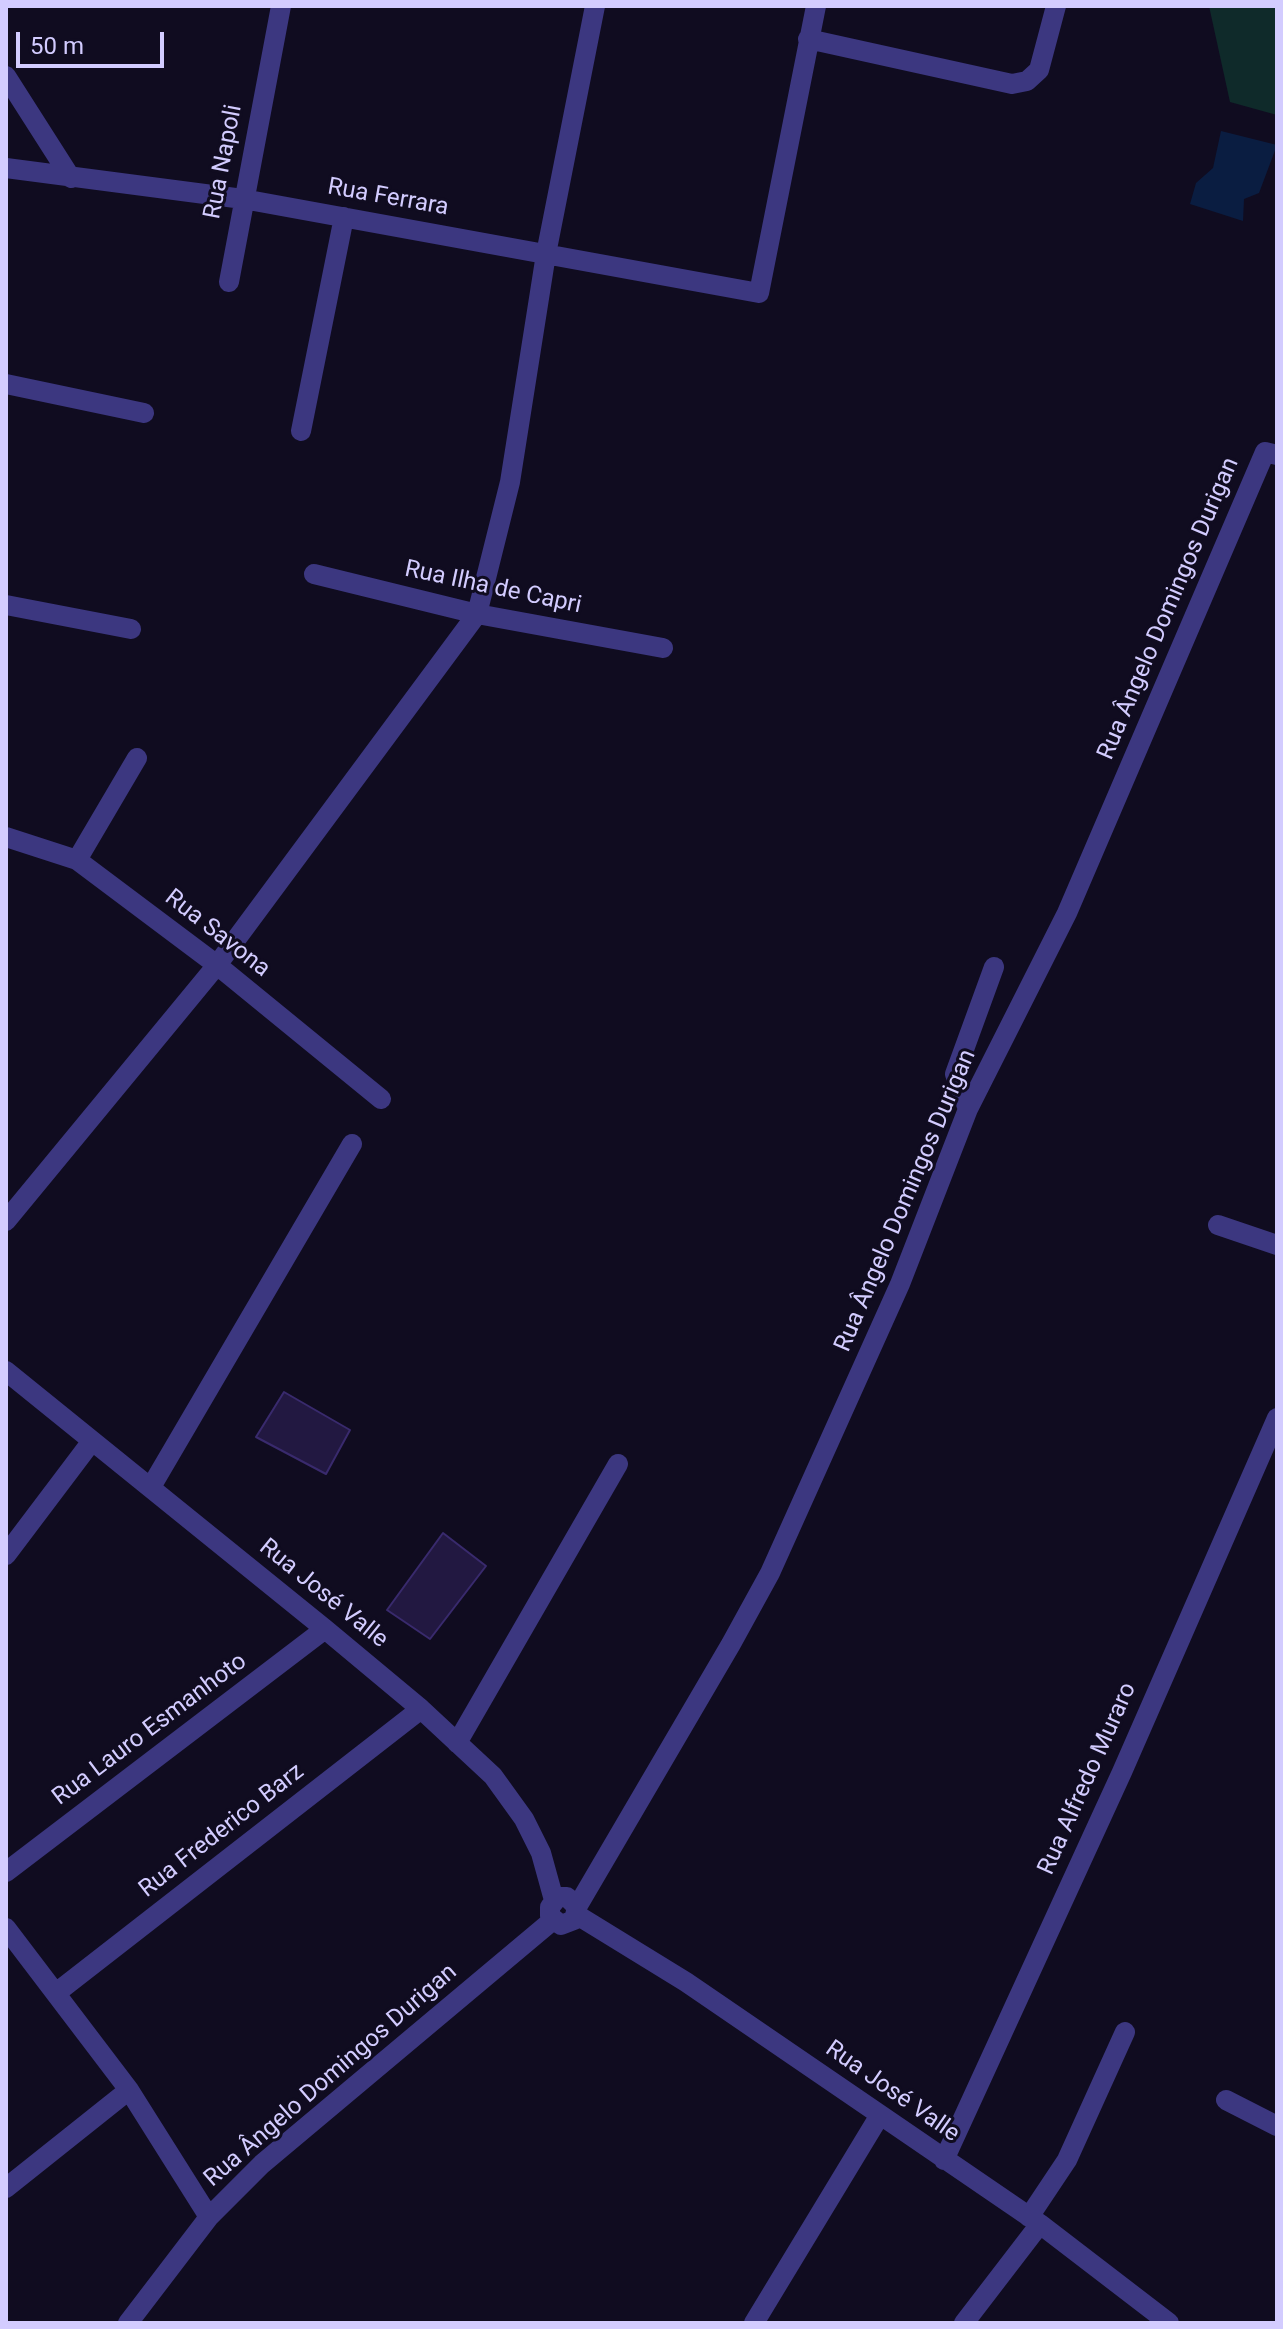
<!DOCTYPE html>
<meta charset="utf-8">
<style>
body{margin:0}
#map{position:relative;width:1283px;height:2329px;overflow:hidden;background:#100c20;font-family:Roboto,sans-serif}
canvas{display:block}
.frame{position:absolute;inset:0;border:8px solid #d3ccff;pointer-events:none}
.scale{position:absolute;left:16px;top:32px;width:148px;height:36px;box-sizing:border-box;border:4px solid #d3ccff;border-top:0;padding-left:10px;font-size:24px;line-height:28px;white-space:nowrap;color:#d3ccff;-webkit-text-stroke:6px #100c20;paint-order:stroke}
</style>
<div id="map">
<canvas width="1283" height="2329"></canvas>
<div class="frame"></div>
<div class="scale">50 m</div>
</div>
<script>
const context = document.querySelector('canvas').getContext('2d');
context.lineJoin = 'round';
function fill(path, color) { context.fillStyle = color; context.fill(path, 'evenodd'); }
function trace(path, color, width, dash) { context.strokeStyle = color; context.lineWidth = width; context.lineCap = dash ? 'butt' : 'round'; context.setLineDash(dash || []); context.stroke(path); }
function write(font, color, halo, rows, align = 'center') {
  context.font = font + ' Roboto,sans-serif'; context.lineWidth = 6; context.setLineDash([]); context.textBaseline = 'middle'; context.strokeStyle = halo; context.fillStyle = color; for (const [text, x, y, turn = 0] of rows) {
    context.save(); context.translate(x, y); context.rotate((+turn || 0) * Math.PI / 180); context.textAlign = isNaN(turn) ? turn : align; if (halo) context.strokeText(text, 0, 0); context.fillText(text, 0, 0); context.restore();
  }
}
const green = new Path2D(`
 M1209,6H1277V115L1230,102Z`);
const water = new Path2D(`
 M1221,131L1277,145L1259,193L1244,199L1243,221L1190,204L1196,183L1213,168Z`);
const building = new Path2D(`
 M284,1392L350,1430L326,1474L256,1437Z
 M443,1533L486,1566L430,1639L387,1610Z`);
const minor = new Path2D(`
 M808,39L1012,84L1027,81L1039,70L1056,6
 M6,76L71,178
 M6,168L243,199L759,293L816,6
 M229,282L281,6
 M6,384L144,413
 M301,431L344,217
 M314,574L477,614L663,648
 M6,605L131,629
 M6,837L77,860L217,965L381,1099
 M77,860L137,758
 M968,1109L955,1074L994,967
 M6,1221L217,965L477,614L510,482L546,254L595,6
 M1218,1225L1277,1245
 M6,1371L325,1629L421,1709L493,1776L524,1819L541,1853L554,1900
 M151,1487L352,1144
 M6,1555L92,1441
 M457,1743L618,1464
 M6,1872L325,1629
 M577,1907L567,1897H558L550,1907V1916L561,1925L574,1920L577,1907L731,1644L770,1573L900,1284L968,1109L1067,913L1265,452L1277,455
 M577,1915L686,1982L1040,2224L1169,2323
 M6,1928L129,2090L209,2217
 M56,1993L421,1709
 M1226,2100L1277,2126
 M944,2160L1122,1772L1277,1418
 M6,2188L129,2090
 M1029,2217L1067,2160L1125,2032
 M128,2323L209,2217L262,2164L553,1920
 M754,2323L880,2115
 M964,2323L1040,2224`);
const streetNames = [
 ["Rua Napoli",224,162,-79],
 ["Rua Ferrara",388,198,10],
 ["Rua Ilha de Capri",493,588,12],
 ["Rua Ângelo Domingos Durigan",1169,609,-67],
 ["Rua Savona",217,934,38],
 ["Rua Ângelo Domingos Durigan",906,1201,-67],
 ["Rua José Valle",323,1594,39],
 ["Rua Lauro Esmanhoto",150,1730,-37],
 ["Rua Alfredo Muraro",1088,1779,-66],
 ["Rua Frederico Barz",222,1831,-38],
 ["Rua Ângelo Domingos Durigan",331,2076,-41],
 ["Rua José Valle",892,2092,35]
];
fill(green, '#0f2a2a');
fill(water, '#0a1d41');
fill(building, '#221841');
trace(building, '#392a6d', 2);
trace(minor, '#3c3780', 20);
write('24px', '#d3ccff', '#100c20', streetNames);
</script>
